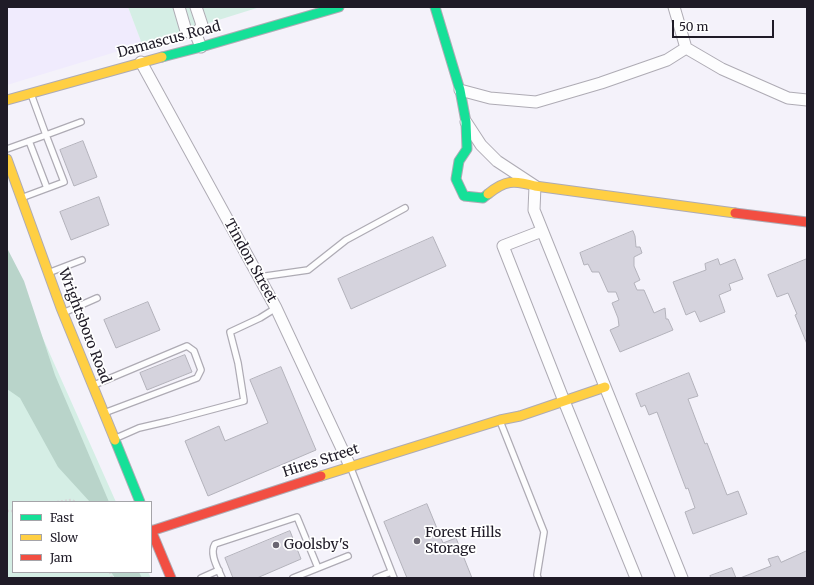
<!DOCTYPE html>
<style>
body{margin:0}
#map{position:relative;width:814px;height:585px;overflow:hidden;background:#f4f2fa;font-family:Merriweather,serif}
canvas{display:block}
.frame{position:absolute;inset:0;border:8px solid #1f1b27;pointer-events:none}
.legend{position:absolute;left:12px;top:501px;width:140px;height:72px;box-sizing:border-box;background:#fff;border:1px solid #a5a4a9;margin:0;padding:5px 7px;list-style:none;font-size:12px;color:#1f1b27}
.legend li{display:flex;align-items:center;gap:8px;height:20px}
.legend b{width:20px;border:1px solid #a5a4a9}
.scale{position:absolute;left:672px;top:20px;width:102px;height:18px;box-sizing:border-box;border:2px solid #1f1b27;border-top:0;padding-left:5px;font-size:12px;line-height:14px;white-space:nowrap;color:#1f1b27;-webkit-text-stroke:3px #fff;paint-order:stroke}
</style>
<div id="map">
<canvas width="814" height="585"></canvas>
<div class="frame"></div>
<ul class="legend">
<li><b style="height:5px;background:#16e098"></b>Fast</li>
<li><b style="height:5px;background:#ffcf43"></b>Slow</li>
<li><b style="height:5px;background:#f24e42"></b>Jam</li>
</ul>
<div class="scale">50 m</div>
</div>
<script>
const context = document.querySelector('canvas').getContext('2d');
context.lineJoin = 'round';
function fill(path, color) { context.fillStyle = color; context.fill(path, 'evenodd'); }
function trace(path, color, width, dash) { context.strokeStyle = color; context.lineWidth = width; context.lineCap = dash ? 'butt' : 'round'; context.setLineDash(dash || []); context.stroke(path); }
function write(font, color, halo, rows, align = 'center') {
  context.font = font + ' Merriweather,serif'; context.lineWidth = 3.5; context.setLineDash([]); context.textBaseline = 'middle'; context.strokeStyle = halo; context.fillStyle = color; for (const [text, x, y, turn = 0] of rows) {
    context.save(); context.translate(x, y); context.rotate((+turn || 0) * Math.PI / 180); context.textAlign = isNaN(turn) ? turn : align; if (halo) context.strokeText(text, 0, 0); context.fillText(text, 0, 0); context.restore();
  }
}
const built = new Path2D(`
 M7,7H128L142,44L7,85Z`);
const green = new Path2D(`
 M128,7H260L142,44Z
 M7,252L16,278L116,502H13V572H148L151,578H7Z`);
const forest = new Path2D(`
 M7,248L24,281L55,375L109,502H90L58,467L20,398L7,389Z
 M111,572H139L142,578H115Z`);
const building = new Path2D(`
 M83,141L97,177L74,186L60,150Z
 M99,197L109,225L71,240L60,212Z
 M633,231L635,236L636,247H640L642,253L634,257V266L640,280L634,283L637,290H644L654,313L665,308L666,319H668L673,330L620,352L610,330L619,326L618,318L612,303L619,300L616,292H608L599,272H592L588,264L584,265L580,253Z
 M433,237L446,266L351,309L338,279Z
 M718,259L720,265L735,259L743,279L729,284L731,290L719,295L725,312L700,322L695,311L686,315L673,282L706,270L705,264Z
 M807,259V344L795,315L797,314L788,293L777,297L768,275Z
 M148,302L160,330L116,348L104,320Z
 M185,355L192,372L147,390L140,373Z
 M281,367L316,450L208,496L185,441L219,426L225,441L268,423L250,380Z
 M689,373L698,396L688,399L705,444L707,443L727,495L738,491L747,514L693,534L685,512L695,508L688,488L686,489L657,412L649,415L645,405L641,407L636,394Z
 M427,504L443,543L456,538L472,578H407L384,522Z
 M290,531L301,559L257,578H233L225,558Z
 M807,551V578H740L771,566L768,559L778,556L781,562Z
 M732,568L736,578H711L710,576Z`);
const path = new Path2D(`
 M57,502L71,500L76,502
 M7,511H13
 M110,572L112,578`);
const lane = new Path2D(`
 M31,94L46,135L81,122
 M29,141L47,188
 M7,149L46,135L64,182L21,198
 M48,273L82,260
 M259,277L308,270L346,240L405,208
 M63,313L97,298
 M94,385L187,346L194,351L201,370L197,378L104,413
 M500,421L544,532L537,575L538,578
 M114,439L139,428L169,421L244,401L238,363L230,332L260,318L276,308
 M350,466L394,578
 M201,578L219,570
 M222,578C218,568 209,554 215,544L297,517L318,568
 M293,578L348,556
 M376,578L391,572`);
const street = new Path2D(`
 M179,7L186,31L196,35L201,47
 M196,7L202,25L196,35
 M674,7L686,48L722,69L788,98L807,100
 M141,62L276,308L350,466
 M460,90L490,98L536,102L601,83L667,60L686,48
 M466,122L481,145L497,161L535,186L534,210L682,578
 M542,231L503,246L564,401L636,578`);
const fast = new Path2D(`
 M435,7L460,90L466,122L467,149L459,161L456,179L464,196L483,198L488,194
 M162,57L201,47L339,7
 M115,440L140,502`);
const slow = new Path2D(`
 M7,100L162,57
 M7,159L61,308L115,440
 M488,194C505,180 514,180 535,186L735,213
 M321,476L500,420L520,416L605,387`);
const jam = new Path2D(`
 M735,213L807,222
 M151,530L171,578
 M151,531L321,476`);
const markers = [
 [417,541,4,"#6a6671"],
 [276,545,4,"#6a6671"]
];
const streetNames = [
 ["Damascus Road",169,40,-15],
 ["Tindon Street",250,261,61],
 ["Wrightsboro Road",84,326,69],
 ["Hires Street",321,461,-18]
];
const poiNames = [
 ["Forest Hills",425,533],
 ["Storage",425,549],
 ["Goolsby's",284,545]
];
fill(built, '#f0ebfd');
fill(green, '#d5eee5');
fill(forest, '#b9d4ca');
fill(building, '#d5d3dd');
trace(building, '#b3b2bb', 1);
trace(lane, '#aeabb4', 8);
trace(street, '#aeabb4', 13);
trace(fast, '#aeabb4', 11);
trace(slow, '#aeabb4', 11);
trace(jam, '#aeabb4', 11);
trace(path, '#d7d6d9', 2.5, [2, 2]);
trace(lane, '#fdfdfe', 5.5);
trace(street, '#fdfdfe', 11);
trace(fast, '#16e098', 9);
trace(slow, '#ffcf43', 9);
trace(jam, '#f24e42', 9);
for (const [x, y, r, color] of markers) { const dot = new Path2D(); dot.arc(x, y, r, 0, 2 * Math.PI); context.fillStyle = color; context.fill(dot); trace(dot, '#fff', 1.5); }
write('14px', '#1f1b27', '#fff', streetNames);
write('14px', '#1f1b27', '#fff', poiNames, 'left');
</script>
